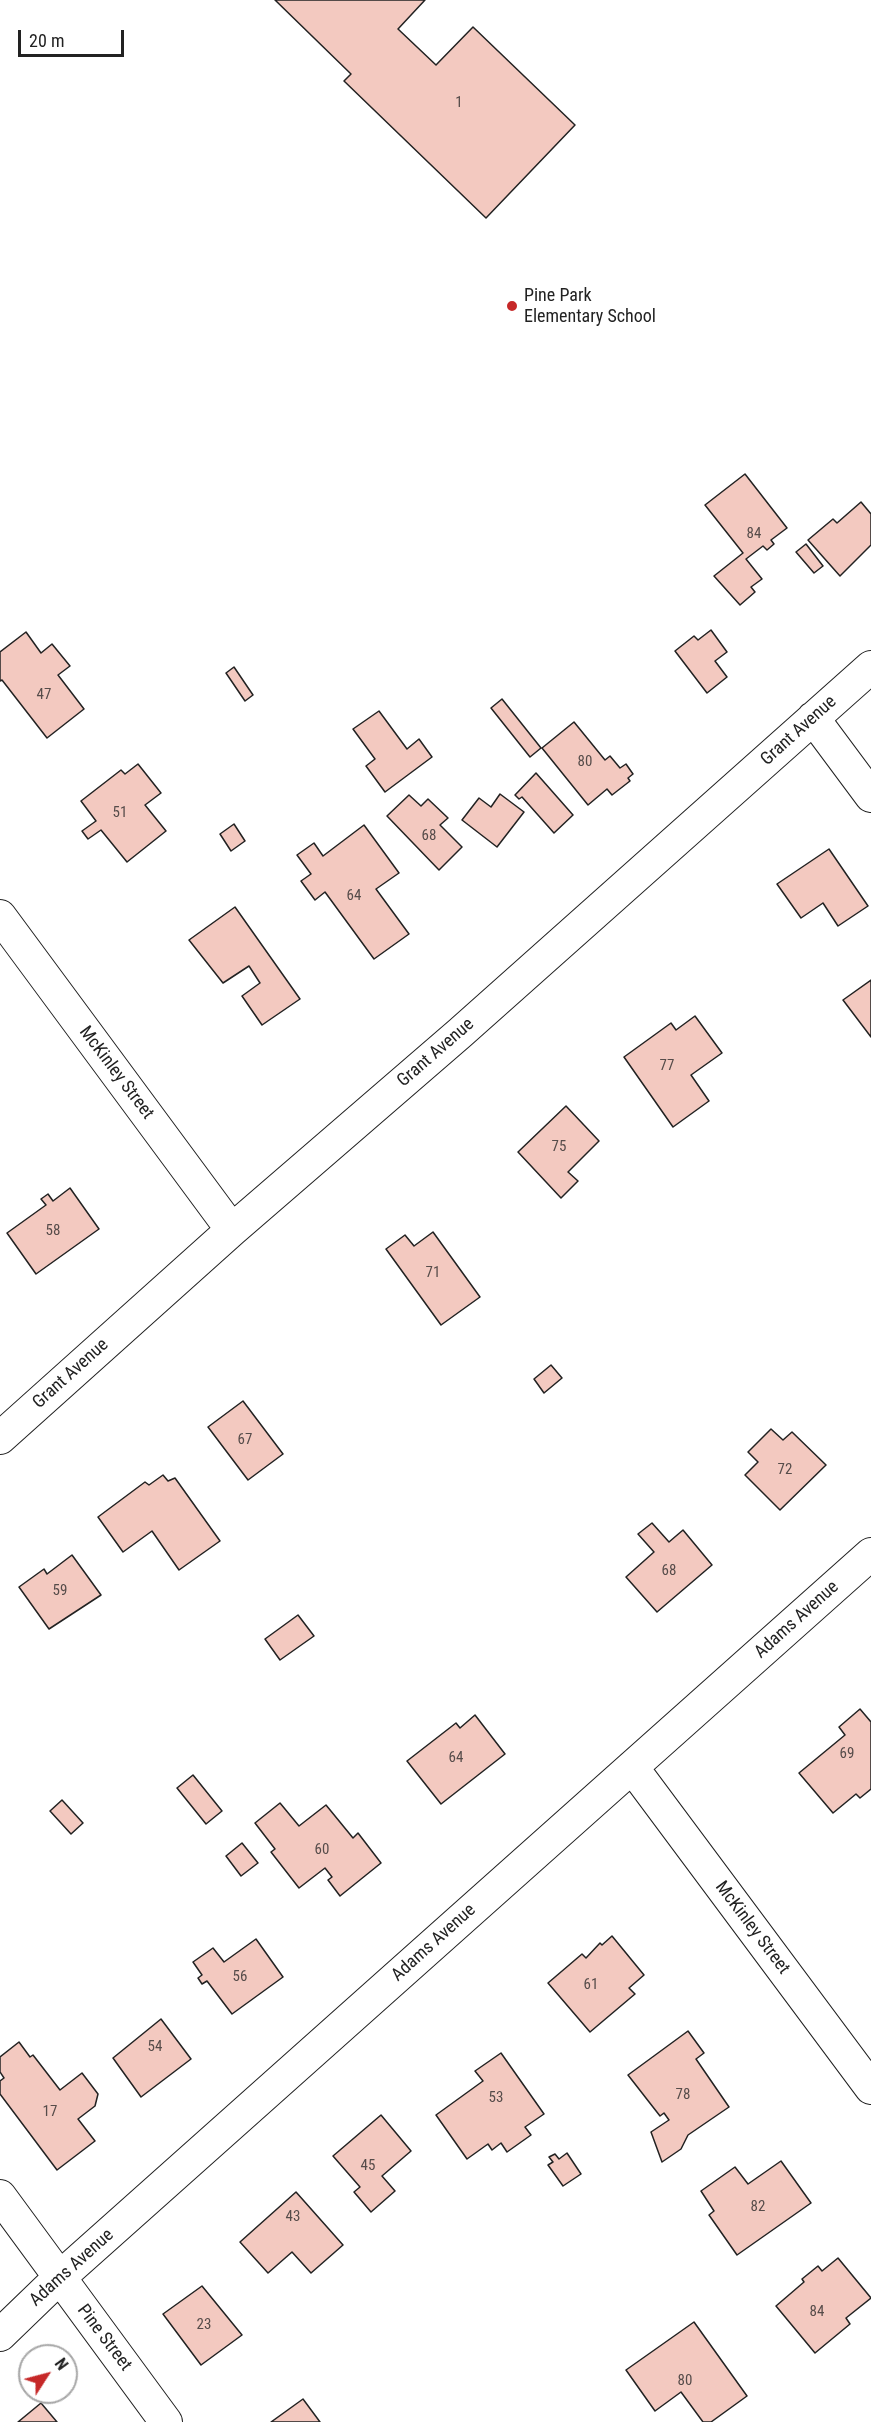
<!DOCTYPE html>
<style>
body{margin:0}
#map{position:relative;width:871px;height:2422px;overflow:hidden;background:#fff;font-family:"Roboto Condensed",sans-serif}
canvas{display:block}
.north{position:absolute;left:18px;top:2344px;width:60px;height:60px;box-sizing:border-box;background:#fff;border:2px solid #a7a7a7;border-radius:50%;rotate:54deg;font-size:16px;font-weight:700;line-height:24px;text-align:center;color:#222}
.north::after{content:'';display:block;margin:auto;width:21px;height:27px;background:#c62828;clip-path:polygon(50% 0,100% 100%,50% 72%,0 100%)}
.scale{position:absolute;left:18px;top:30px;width:106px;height:27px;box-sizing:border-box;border:3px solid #222;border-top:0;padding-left:8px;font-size:18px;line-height:21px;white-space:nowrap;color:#222;-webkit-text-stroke:4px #fff;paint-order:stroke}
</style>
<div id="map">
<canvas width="871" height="2422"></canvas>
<div class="north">N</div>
<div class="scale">20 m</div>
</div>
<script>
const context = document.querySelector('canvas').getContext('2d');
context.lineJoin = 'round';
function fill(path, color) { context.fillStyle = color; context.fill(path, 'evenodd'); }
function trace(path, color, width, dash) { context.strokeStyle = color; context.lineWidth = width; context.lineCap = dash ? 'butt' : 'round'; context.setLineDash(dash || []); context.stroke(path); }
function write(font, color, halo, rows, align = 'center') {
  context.font = font + ' "Roboto Condensed",sans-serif'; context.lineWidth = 4.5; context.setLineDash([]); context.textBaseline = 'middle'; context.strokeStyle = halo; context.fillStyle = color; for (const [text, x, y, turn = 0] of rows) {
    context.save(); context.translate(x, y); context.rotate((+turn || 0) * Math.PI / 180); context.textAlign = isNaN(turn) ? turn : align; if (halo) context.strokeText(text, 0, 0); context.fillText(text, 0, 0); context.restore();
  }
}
const building = new Path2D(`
 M275,0H425L398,29L436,65L473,27L575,125L486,218L344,81L351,74Z
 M745,474L787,528L771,540L774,544L767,550L763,546L746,559L762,579L751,587L755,592L740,605L714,576L743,553L705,505Z
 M861,502L871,514V545L840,576L808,540L833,519L837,523Z
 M806,544L823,566L814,573L796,552Z
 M711,630L727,652L715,661L727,677L707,693L675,651L694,636L698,640Z
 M26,632L41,653L52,644L70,666L58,675L84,709L47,738L2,680L0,681V652Z
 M234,667L253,695L245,701L226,673Z
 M502,699L541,748L530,757L491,708Z
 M379,711L407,749L419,739L432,757L385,792L366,766L375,759L353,729Z
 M574,722L605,760L610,756L620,768L626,764L633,774L628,778L630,781L612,795L607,789L588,805L542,748Z
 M138,764L161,793L145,805L166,831L127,862L101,830L88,839L82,831L96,821L81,801L121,770L125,774Z
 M536,773L573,815L554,833L522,797L519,799L515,795Z
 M500,794L524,812L497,847L462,820L479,798L491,807Z
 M409,795L421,806L428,799L448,818L440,825L462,847L439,870L387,816Z
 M234,824L245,841L231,851L220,834Z
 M364,825L399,873L376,889L409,934L374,959L325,892L315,900L301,881L311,874L297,855L314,843L323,856Z
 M829,849L868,906L838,926L823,903L801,918L777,884Z
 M235,907L300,999L262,1025L242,996L260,983L249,966L223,983L189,940Z
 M871,980V1037L843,1000Z
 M695,1016L722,1053L691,1075L709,1101L673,1127L624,1057L671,1023L676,1030Z
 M566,1106L599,1141L568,1172L578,1181L561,1198L518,1152Z
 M70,1188L99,1229L36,1274L7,1233L46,1205L41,1199L48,1194L53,1201Z
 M433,1232L480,1297L441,1325L386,1249L405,1235L414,1246Z
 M551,1365L562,1378L544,1393L534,1379Z
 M243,1401L283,1454L248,1480L208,1427Z
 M771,1429L783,1440L792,1432L826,1465L780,1510L745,1475L758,1462L748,1452Z
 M163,1475L168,1481L175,1478L220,1541L179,1570L152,1531L123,1552L98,1517L145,1482L149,1485Z
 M652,1523L669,1542L683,1530L712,1565L657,1612L626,1577L654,1552L638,1534Z
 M72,1555L101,1595L49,1629L19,1587L44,1569L47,1574Z
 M298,1615L314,1636L280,1660L265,1639Z
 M860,1709L871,1722V1789L860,1798L856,1794L833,1813L799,1773L845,1735L839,1727Z
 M475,1715L505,1754L441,1804L407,1761L456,1723L460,1728Z
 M193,1775L222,1811L206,1824L177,1788Z
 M62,1800L83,1823L71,1834L50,1811Z
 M280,1803L299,1826L326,1805L353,1838L358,1833L381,1863L340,1896L328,1880L332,1877L325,1868L299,1888L271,1852L275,1849L255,1823Z
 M242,1843L258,1863L241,1876L226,1856Z
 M612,1936L644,1975L629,1988L635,1994L590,2032L548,1983L582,1954L586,1958L600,1943L602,1945Z
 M256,1939L283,1977L232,2014L207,1981L202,1984L198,1978L202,1975L193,1962L213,1948L224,1962Z
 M161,2019L191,2059L141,2097L113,2058Z
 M688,2031L704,2053L696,2059L729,2107L688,2135L681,2149L662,2162L651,2132L669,2120L664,2113L660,2116L628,2075Z
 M19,2042L30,2057L33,2055L60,2090L82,2073L98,2094L95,2106L78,2119L95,2141L57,2170L0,2094V2081L4,2078L0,2072V2057Z
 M501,2053L544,2114L525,2127L531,2135L507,2152L501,2143L492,2150L488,2144L467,2159L436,2115L483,2081L475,2071Z
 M381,2115L411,2151L382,2176L395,2191L371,2212L354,2192L360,2187L333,2156Z
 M567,2153L581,2174L563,2186L548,2165L553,2162L549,2157L555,2154L559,2159Z
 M781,2161L811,2203L737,2255L709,2215L714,2211L701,2191L735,2167L748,2184Z
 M296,2192L343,2245L311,2273L292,2252L268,2273L240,2242Z
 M838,2258L871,2298L846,2318L850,2324L815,2353L776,2306L804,2282L802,2279L818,2266L822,2271Z
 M202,2286L242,2335L201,2365L163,2314Z
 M694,2322L747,2396L711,2422H703L681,2392L655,2411L626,2370Z
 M303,2399L320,2422H271Z
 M41,2403L57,2422H18Z`);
const street = new Path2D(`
 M813,718L871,796
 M0,916L232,1230
 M0,1438L232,1230L460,1033L871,667
 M632,1767L871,2088
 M0,2196L166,2422
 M0,2335L59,2278L871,1554`);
const markers = [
 [512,306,6,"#c62828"]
];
const numberNames = [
 ["1",459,103],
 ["84",754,534],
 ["47",44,695],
 ["80",585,762],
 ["51",120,813],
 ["68",429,836],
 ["64",354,896],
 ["77",667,1066],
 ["75",559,1147],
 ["58",53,1231],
 ["71",433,1273],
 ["67",245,1440],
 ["72",785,1470],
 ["68",669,1571],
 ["59",60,1591],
 ["69",847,1754],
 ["64",456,1758],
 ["60",322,1850],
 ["56",240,1977],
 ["61",591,1985],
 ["54",155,2047],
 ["78",683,2095],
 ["53",496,2098],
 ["17",50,2112],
 ["45",368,2166],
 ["82",758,2207],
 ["43",293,2217],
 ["84",817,2312],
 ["23",204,2325],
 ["80",685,2381]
];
const poiNames = [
 ["Pine Park",524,296],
 ["Elementary School",524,317]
];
const streetNames = [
 ["Grant Avenue",799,731,-42],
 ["Grant Avenue",436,1053,-41],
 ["McKinley Street",116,1073,53],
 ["Grant Avenue",71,1374,-42],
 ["Adams Avenue",797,1620,-42],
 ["McKinley Street",752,1928,53],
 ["Adams Avenue",434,1943,-42],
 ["Adams Avenue",72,2268,-42],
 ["Pine Street",104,2338,53]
];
fill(building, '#f3c9c0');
trace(building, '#222', 1.5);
trace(street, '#222', 34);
trace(street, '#fff', 32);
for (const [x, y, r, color] of markers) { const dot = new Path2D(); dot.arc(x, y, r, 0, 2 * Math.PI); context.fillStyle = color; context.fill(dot); trace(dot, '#fff', 2); }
write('15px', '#564c4a', null, numberNames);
write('18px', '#222', '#fff', poiNames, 'left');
write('18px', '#222', '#fff', streetNames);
</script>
